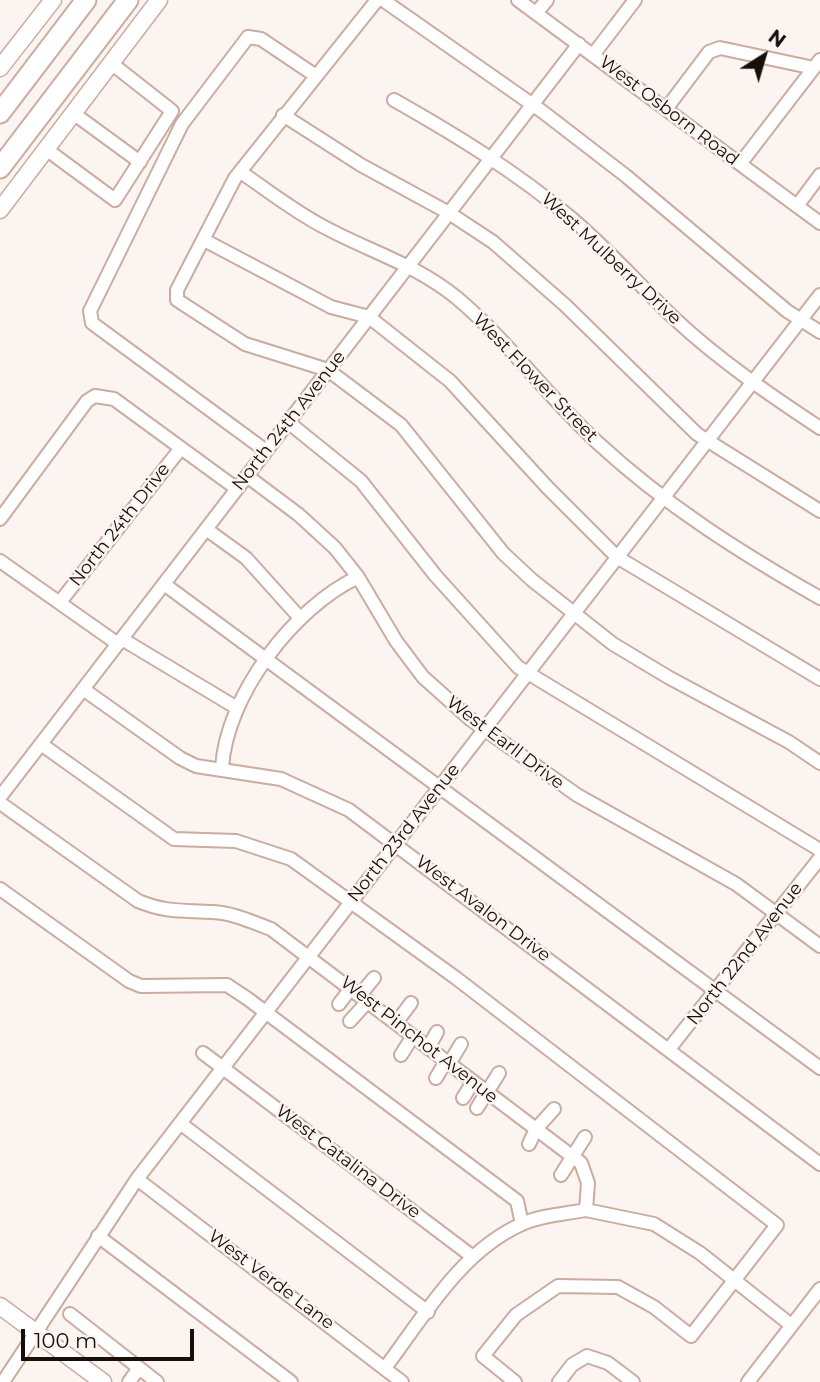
<!DOCTYPE html>
<style>
body{margin:0}
#map{position:relative;width:820px;height:1382px;overflow:hidden;background:#fbf4f1;font-family:Montserrat,sans-serif}
canvas{display:block}
.north{position:absolute;left:729px;top:21px;width:70px;height:70px;-webkit-text-stroke:5px #fbf4f1;paint-order:stroke;rotate:37deg;font-size:19px;font-weight:700;line-height:28px;text-align:center;color:#190f0a}
.north::after{content:'';display:block;margin:auto;width:24px;height:32px;background:#190f0a;clip-path:polygon(50% 0,100% 100%,50% 72%,0 100%)}
.scale{position:absolute;left:21px;top:1329px;width:173px;height:32px;box-sizing:border-box;border:4px solid #190f0a;border-top:0;padding-left:9px;font-size:21px;line-height:24px;white-space:nowrap;color:#190f0a;-webkit-text-stroke:5px #fbf4f1;paint-order:stroke}
</style>
<div id="map">
<canvas width="820" height="1382"></canvas>
<div class="north">N</div>
<div class="scale">100 m</div>
</div>
<script>
const context = document.querySelector('canvas').getContext('2d');
context.lineJoin = 'round';
function trace(path, color, width, dash) { context.strokeStyle = color; context.lineWidth = width; context.lineCap = dash ? 'butt' : 'round'; context.setLineDash(dash || []); context.stroke(path); }
function write(font, color, halo, rows, align = 'center') {
  context.font = font + ' Montserrat,sans-serif'; context.lineWidth = 5; context.setLineDash([]); context.textBaseline = 'middle'; context.strokeStyle = halo; context.fillStyle = color; for (const [text, x, y, turn = 0] of rows) {
    context.save(); context.translate(x, y); context.rotate((+turn || 0) * Math.PI / 180); context.textAlign = isNaN(turn) ? turn : align; if (halo) context.strokeText(text, 0, 0); context.fillText(text, 0, 0); context.restore();
  }
}
const minor = new Path2D(`
 M377,0L235,178L177,290V300L245,344L328,370L401,425L503,553L532,580L613,644L668,677L789,742L820,763
 M383,0L543,112L626,176L787,311L820,332
 M518,0L820,223
 M536,13L547,0
 M593,55L635,0
 M394,100C456,135 516,172 571,218C608,249 640,286 675,319C719,360 770,395 820,428
 M666,109L709,52L720,48L814,68
 M73,113L140,162
 M283,115L361,165L449,213L493,242L565,305L697,434L820,511
 M46,149L115,200L172,111L111,63
 M740,164L820,60
 M242,173C270,192 295,212 326,228C371,252 417,265 457,298C509,342 548,397 598,443C665,505 741,553 820,598
 M797,206L820,175
 M204,240L331,307L369,317L450,381L547,487L617,557L820,679
 M288,422L361,481L435,575L518,667L820,850
 M266,451L92,323L90,311L182,124L248,37L261,39L316,76
 M247,476L299,515L335,548L358,577L396,641L423,677L470,719L577,795L736,884L820,946
 M0,519L87,401L95,396L114,399L237,489
 M206,529L246,558L300,618
 M0,561L118,644
 M164,584L820,1068
 M60,602L181,448
 M122,639L237,708
 M83,689L180,758L196,766L281,779L349,810L820,1164
 M41,744L174,839L236,841L291,859L456,978L777,1225L691,1336L654,1307L618,1287L558,1286L516,1315L483,1356L515,1382
 M222,768C226,696 293,608 358,577
 M0,797L579,44
 M0,803L138,901C167,913 183,910 213,912C233,913 252,922 271,929L581,1163L588,1183L586,1210L654,1224L700,1253L791,1325
 M0,889L129,981L141,986L227,985L248,999L517,1201L522,1224
 M360,995L374,978
 M339,1004L351,988
 M350,1021L368,1001
 M396,1023L411,1003
 M428,1048L437,1032
 M669,1049L820,858
 M203,1053L473,1257
 M401,1055L413,1036
 M449,1064L461,1044
 M436,1078L446,1061
 M463,1098L473,1082
 M477,1108L499,1073
 M180,1123L428,1312
 M529,1144L536,1129L554,1109
 M561,1175L585,1137
 M137,1179L402,1382
 M98,1236L291,1382
 M70,1314L157,1382
 M385,1368C424,1316 461,1251 522,1224C542,1215 565,1214 586,1210
 M3,1382L137,1179L820,295
 M129,1382L139,1368
 M559,1382L572,1365L587,1356L608,1363L633,1382
 M748,1382L820,1289`);
const major = new Path2D(`
 M0,68L53,0
 M0,210L159,0
 M0,1306L103,1382`);
const highway = new Path2D(`
 M0,113L86,0
 M0,168L128,0`);
const streetNames = [
 ["West Osborn Road",669,111,37],
 ["West Mulberry Drive",611,259,43],
 ["West Flower Street",535,378,46],
 ["North 24th Avenue",289,421,-52],
 ["North 24th Drive",120,525,-52],
 ["West Earll Drive",505,743,37],
 ["North 23rd Avenue",404,833,-52],
 ["West Avalon Drive",483,909,37],
 ["North 22nd Avenue",745,954,-52],
 ["West Pinchot Avenue",419,1040,38],
 ["West Catalina Drive",348,1162,37],
 ["West Verde Lane",271,1280,37]
];
trace(minor, '#cbaca0', 16);
trace(major, '#cbaca0', 19);
trace(highway, '#cbaca0', 23);
trace(minor, '#fff', 12);
trace(major, '#fff', 16);
trace(highway, '#fff', 19);
write('18px', '#190f0a', '#fbf4f1', streetNames);
</script>
